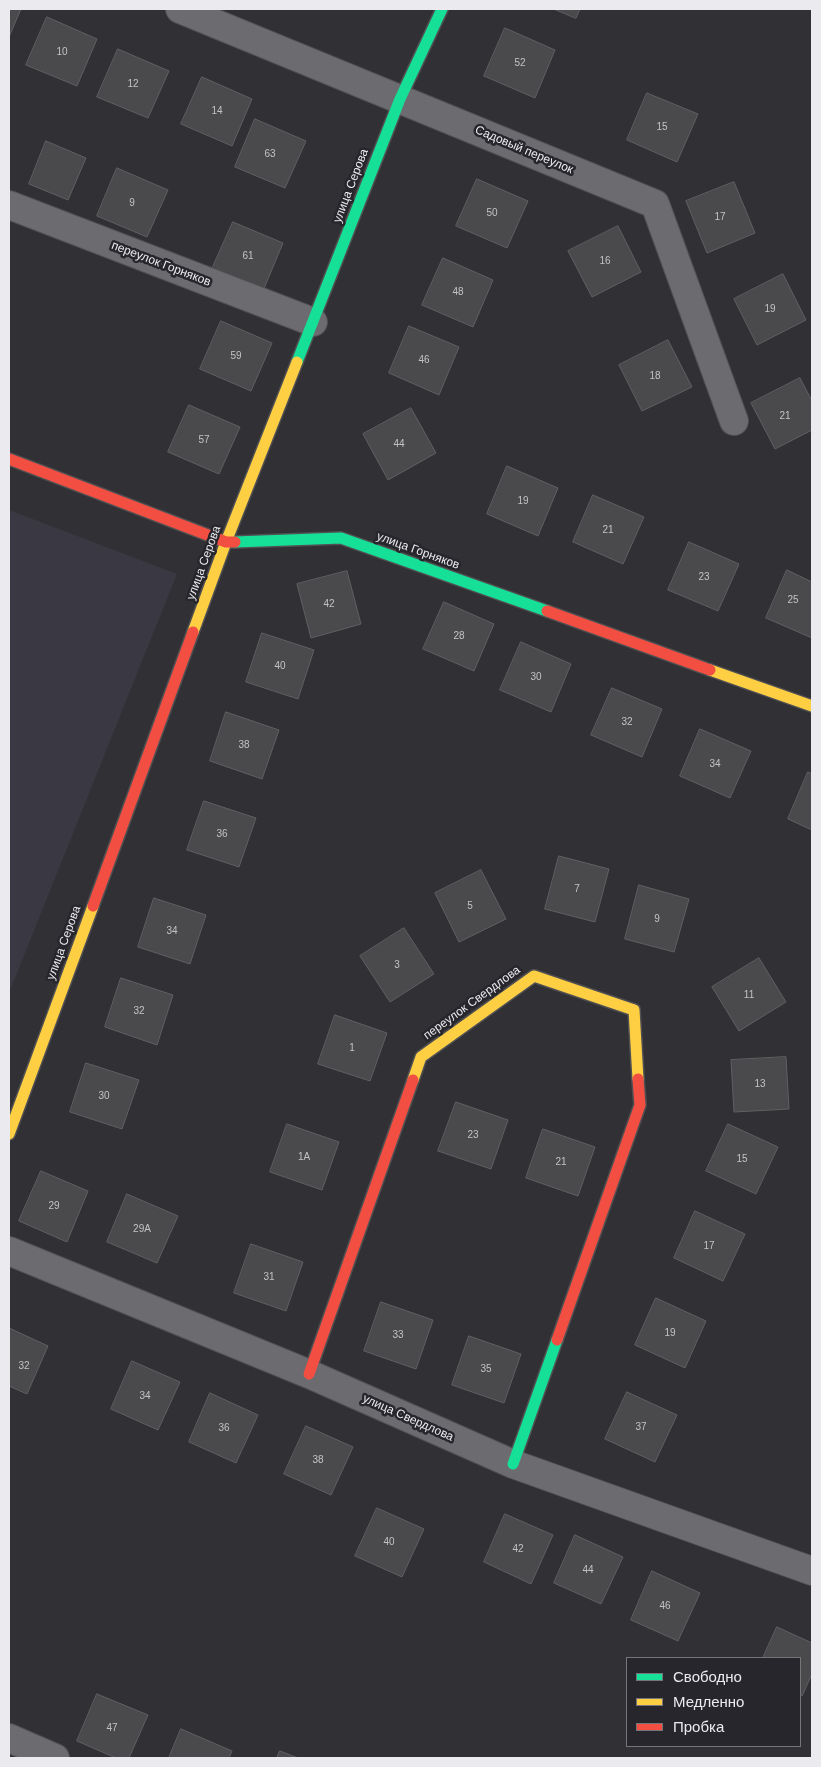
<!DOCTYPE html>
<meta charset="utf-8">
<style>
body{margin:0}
#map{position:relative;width:821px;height:1767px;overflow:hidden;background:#313135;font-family:Arial,sans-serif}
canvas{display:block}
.frame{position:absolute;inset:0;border:10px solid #ebebef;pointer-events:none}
.legend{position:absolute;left:626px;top:1657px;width:175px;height:90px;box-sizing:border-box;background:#26262c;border:1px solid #75757a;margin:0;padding:6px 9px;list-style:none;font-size:15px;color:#ebebef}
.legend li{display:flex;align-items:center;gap:10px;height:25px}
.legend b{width:25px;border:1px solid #75757a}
</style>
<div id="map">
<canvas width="821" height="1767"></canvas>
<div class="frame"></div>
<ul class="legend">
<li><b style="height:6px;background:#16e098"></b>Свободно</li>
<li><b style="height:6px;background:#ffcf43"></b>Медленно</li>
<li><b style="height:6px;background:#f24e42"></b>Пробка</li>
</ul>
</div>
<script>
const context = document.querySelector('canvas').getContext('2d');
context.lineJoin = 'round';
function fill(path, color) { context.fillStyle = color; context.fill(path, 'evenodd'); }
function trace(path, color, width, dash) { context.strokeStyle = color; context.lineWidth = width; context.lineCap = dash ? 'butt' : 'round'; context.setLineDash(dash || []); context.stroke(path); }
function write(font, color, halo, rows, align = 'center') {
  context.font = font + ' Arial,sans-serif'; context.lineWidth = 5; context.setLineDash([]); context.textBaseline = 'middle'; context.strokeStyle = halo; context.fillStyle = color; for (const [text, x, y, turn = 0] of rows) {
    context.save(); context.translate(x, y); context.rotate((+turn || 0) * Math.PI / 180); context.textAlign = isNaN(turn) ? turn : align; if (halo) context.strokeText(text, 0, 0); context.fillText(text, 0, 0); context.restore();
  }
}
const built = new Path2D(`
 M9,510L177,574L11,988L9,987Z`);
const building = new Path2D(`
 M9,9H21L9,37Z
 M554,9H580L576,18Z
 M47,17L97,39L77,86L26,65Z
 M505,28L555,50L535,98L484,76Z
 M118,49L169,71L148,118L97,97Z
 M202,77L252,99L232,146L181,124Z
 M647,93L698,114L677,162L627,140Z
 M255,119L306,141L285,188L235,167Z
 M46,141L86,158L68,200L29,184Z
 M117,168L168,190L147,237L97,216Z
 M477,179L528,201L507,248L456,226Z
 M734,182L755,233L707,253L686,201Z
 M233,222L283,243L263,291L212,269Z
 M618,226L641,272L592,297L568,251Z
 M443,258L493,280L473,327L422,305Z
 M783,274L806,320L757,345L734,299Z
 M221,321L272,343L251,391L200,369Z
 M409,326L459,347L439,395L389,373Z
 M668,340L692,387L642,411L619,365Z
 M800,378L812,401V430L775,449L751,403Z
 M189,405L240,427L219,474L168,452Z
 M411,408L436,453L388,480L363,434Z
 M507,466L558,488L538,536L487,514Z
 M593,495L644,517L623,564L573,542Z
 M689,542L739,564L718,611L668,590Z
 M787,570L812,582V638L766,618Z
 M347,571L361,624L311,638L297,584Z
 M444,602L494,624L474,671L423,649Z
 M262,633L314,650L298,699L246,682Z
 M521,642L571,664L551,712L500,690Z
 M612,688L662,709L642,757L591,735Z
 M226,712L279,730L262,779L210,761Z
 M700,729L751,751L730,798L680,776Z
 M808,772L812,774V830L788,819Z
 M204,801L256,818L239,867L187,850Z
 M559,856L609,869L595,922L545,909Z
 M481,870L506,919L459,942L435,893Z
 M639,885L689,899L674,952L625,939Z
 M154,898L206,915L190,964L138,947Z
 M404,928L434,974L390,1002L360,956Z
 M759,958L786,1002L739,1031L712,987Z
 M121,978L173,995L157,1045L105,1027Z
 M335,1015L387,1033L370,1081L318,1064Z
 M786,1057L789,1109L734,1112L731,1060Z
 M86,1063L139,1080L122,1129L70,1112Z
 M456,1102L508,1120L491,1169L438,1151Z
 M287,1124L339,1142L322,1190L270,1172Z
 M728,1124L778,1147L756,1194L706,1171Z
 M543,1129L595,1147L578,1196L526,1178Z
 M41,1171L88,1191L67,1242L19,1221Z
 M127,1194L178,1216L157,1263L107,1242Z
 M695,1211L745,1234L723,1281L674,1258Z
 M251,1244L303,1262L286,1311L234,1293Z
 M656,1298L706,1321L685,1368L635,1345Z
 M381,1302L433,1320L416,1369L364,1351Z
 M9,1328L48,1346L27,1394L9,1386Z
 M469,1336L521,1354L504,1403L452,1385Z
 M132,1361L180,1382L158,1430L111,1409Z
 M627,1392L677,1415L655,1462L605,1439Z
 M210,1393L258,1415L236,1463L189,1442Z
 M306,1426L353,1447L331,1495L284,1474Z
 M377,1508L424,1529L402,1577L355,1556Z
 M505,1514L553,1535L531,1584L484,1562Z
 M575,1535L623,1557L601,1604L554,1583Z
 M652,1571L700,1593L678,1641L631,1620Z
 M777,1627L812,1643V1674L802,1696L800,1695V1658H763Z
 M97,1694L148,1715L129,1758H116L77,1741Z
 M181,1729L232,1751L229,1758H169Z
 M280,1751L298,1758H277Z`);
const street = new Path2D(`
 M180,9L655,204L734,421
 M9,205L313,322
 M9,1251L309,1374L513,1464L812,1571
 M9,1738L55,1758`);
const fast = new Path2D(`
 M297,362L400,99L442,9
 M235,542L341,538L547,611
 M513,1464L557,1340`);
const slow = new Path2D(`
 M193,632L226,542L297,362
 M710,670L812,706
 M413,1080L421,1057L534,976L634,1010L638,1079
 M9,1134L93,906`);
const jam = new Path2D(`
 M9,459L226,542H235
 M547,611L710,670
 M93,906L193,632
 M557,1340L640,1105L638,1079
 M309,1374L413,1080`);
const numberNames = [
 ["10",62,52],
 ["52",520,63],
 ["12",133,84],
 ["14",217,111],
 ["15",662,127],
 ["63",270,154],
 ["9",132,203],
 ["50",492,213],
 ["17",720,217],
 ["61",248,256],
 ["16",605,261],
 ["48",458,292],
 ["19",770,309],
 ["59",236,356],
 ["46",424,360],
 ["18",655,376],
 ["21",785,416],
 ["57",204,440],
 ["44",399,444],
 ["19",523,501],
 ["21",608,530],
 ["23",704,577],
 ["25",793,600],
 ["42",329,604],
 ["28",459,636],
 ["40",280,666],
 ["30",536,677],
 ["32",627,722],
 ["38",244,745],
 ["34",715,764],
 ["36",222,834],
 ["7",577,889],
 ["5",470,906],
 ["9",657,919],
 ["34",172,931],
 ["3",397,965],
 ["11",749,995],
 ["32",139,1011],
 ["1",352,1048],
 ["13",760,1084],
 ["30",104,1096],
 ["23",473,1135],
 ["1А",304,1157],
 ["15",742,1159],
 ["21",561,1162],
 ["29",54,1206],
 ["29А",142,1229],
 ["17",709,1246],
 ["31",269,1277],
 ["19",670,1333],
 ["33",398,1335],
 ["32",24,1366],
 ["35",486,1369],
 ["34",145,1396],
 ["37",641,1427],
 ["36",224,1428],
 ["38",318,1460],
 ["40",389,1542],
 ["42",518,1549],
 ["44",588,1570],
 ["46",665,1606],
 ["47",112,1728]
];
const streetNames = [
 ["Садовый переулок",524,150,23],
 ["улица Серова",351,186,-69],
 ["переулок Горняков",161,264,21],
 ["улица Горняков",418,551,20],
 ["улица Серова",204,563,-70],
 ["улица Серова",64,943,-70],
 ["переулок Свердлова",472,1003,-36],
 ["улица Свердлова",408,1418,24]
];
fill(built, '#393843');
fill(building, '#4a4a4d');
trace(building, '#606063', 1);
trace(street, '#505053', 30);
trace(fast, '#505053', 14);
trace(slow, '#505053', 14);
trace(jam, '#505053', 14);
trace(street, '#6c6c70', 28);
trace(fast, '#16e098', 11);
trace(slow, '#ffcf43', 11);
trace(jam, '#f24e42', 11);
write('10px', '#c3c3c6', null, numberNames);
write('12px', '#ebebef', '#26262c', streetNames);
</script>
